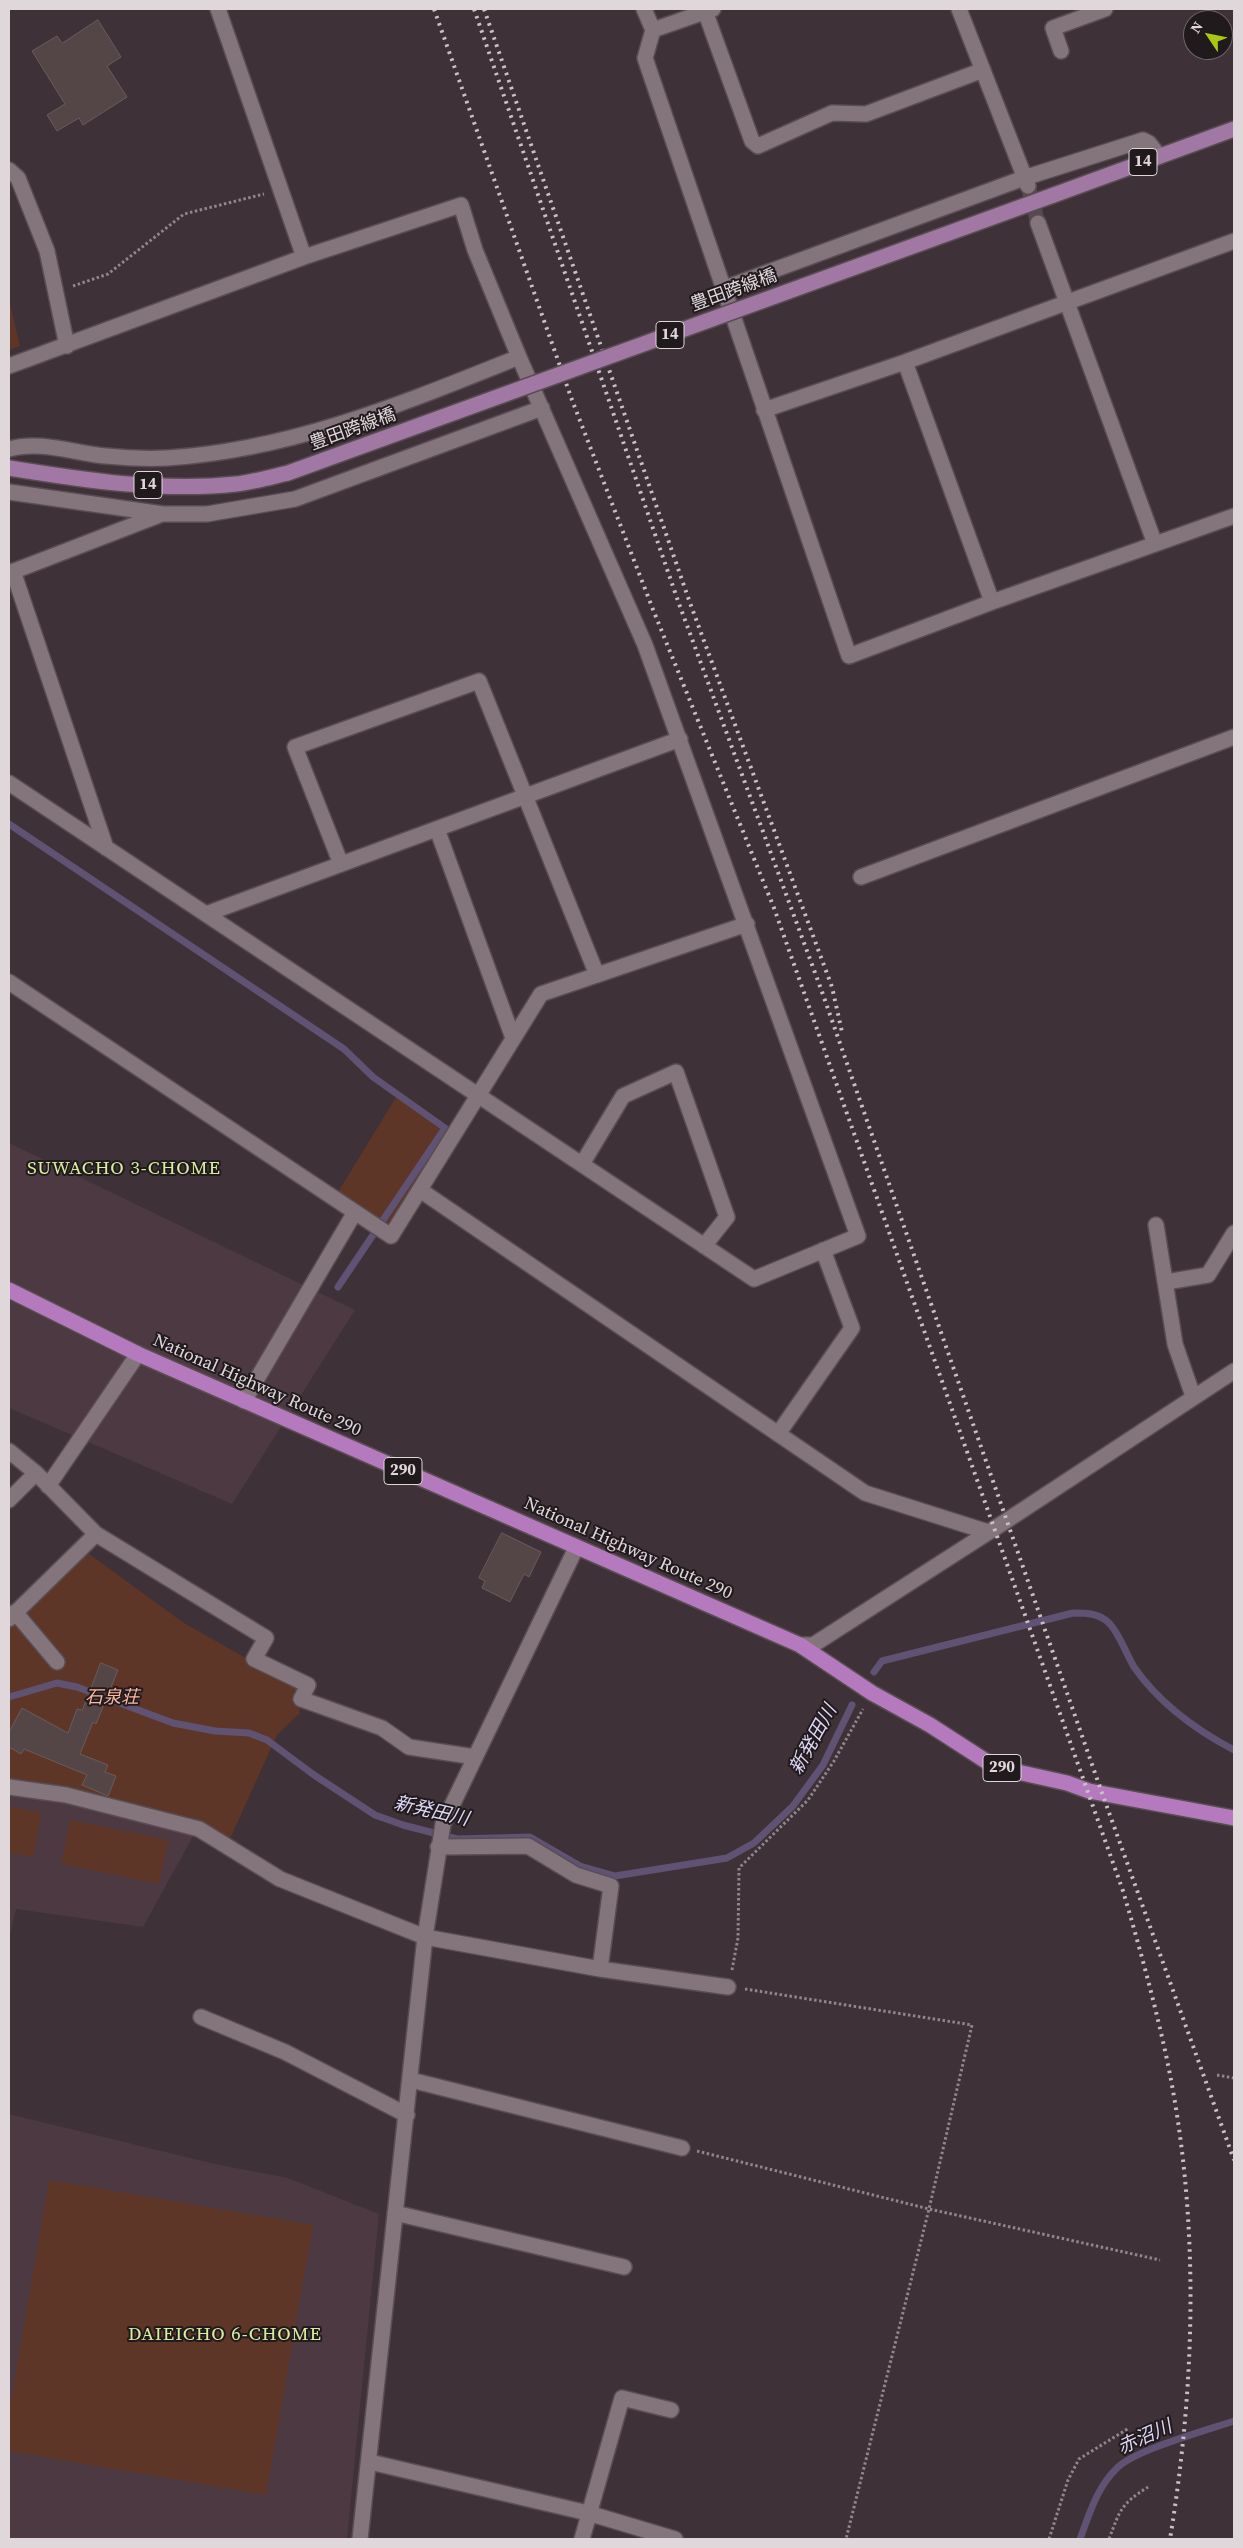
<!DOCTYPE html>
<meta charset="utf-8">
<style>
body{margin:0}
#map{position:relative;width:1243px;height:2548px;overflow:hidden;background:#3e3137;font-family:"Source Serif 4",serif}
canvas{display:block}
.frame{position:absolute;inset:0;border:10px solid #e0d7db;pointer-events:none}
.north{position:absolute;left:1183px;top:10px;width:50px;height:50px;box-sizing:border-box;background:#201a1d;border:1px solid #6d6669;border-radius:50%;rotate:304deg;font-size:14px;font-weight:700;line-height:20px;text-align:center;color:#e0d7db}
.north::after{content:'';display:block;margin:auto;width:18px;height:22px;background:#aac718;clip-path:polygon(50% 0,100% 100%,50% 72%,0 100%)}
</style>
<div id="map">
<canvas width="1243" height="2548"></canvas>
<div class="frame"></div>
<div class="north">N</div>
</div>
<script>
const context = document.querySelector('canvas').getContext('2d');
context.lineJoin = 'round';
function fill(path, color) { context.fillStyle = color; context.fill(path, 'evenodd'); }
function trace(path, color, width, dash) { context.strokeStyle = color; context.lineWidth = width; context.lineCap = dash ? 'butt' : 'round'; context.setLineDash(dash || []); context.stroke(path); }
function write(font, color, halo, rows, align = 'center') {
  context.font = font + ' "Source Serif 4","Noto Sans JP",serif'; context.lineWidth = 4; context.setLineDash([]); context.textBaseline = 'middle'; context.strokeStyle = halo; context.fillStyle = color; for (const [text, x, y, turn = 0] of rows) {
    context.save(); context.translate(x, y); context.rotate((+turn || 0) * Math.PI / 180); context.textAlign = isNaN(turn) ? turn : align; if (halo) context.strokeText(text, 0, 0); context.fillText(text, 0, 0); context.restore();
  }
}
const built = new Path2D(`
 M9,1143L355,1310L232,1504L9,1408Z
 M9,1788L197,1829L143,1927L16,1909L9,1939Z
 M9,2114L215,2164L288,2178L379,2214L347,2539H9Z`);
const green = new Path2D(`
 M9,299L20,346L9,350Z
 M398,1094L451,1128L388,1224L338,1192Z
 M85,1551L184,1623L297,1687L300,1713L277,1735L229,1841L9,1785V1626Z
 M9,1807L41,1812L33,1857L9,1853Z
 M70,1820L168,1840L159,1884L61,1864Z
 M49,2180L313,2225L266,2495L9,2451V2412Z`);
const stream = new Path2D(`
 M9,824L344,1049L373,1077L445,1128L338,1287
 M874,1672L882,1661L1073,1613C1086,1613 1099,1613 1109,1623C1120,1634 1126,1654 1134,1667C1159,1703 1196,1730 1234,1750
 M9,1697L57,1683L77,1687L173,1723L215,1731L249,1733L267,1740L314,1775L375,1815L403,1825L457,1839L530,1837L580,1866L615,1876L727,1858L754,1843L793,1806L823,1765L852,1705
 M1080,2539C1089,2515 1097,2487 1117,2468C1135,2450 1207,2430 1234,2421`);
const building = new Path2D(`
 M98,20L121,57L107,66L127,97L83,125L79,118L57,131L47,115L65,104L32,51L57,36L62,43Z
 M502,1533L541,1552L529,1577L524,1574L510,1602L482,1588L485,1581L479,1578Z
 M101,1663L118,1670L96,1724L93,1722L80,1754L108,1765L105,1772L116,1776L108,1796L82,1785L87,1775L24,1749L21,1754L9,1747V1732L22,1708L68,1733L77,1709L82,1710Z`);
const minorTunnel = new Path2D(`
 M1028,186L1038,223`);
const path = new Path2D(`
 M73,286L108,274L184,214L264,194
 M732,1970L738,1938L739,1868L808,1800L834,1761L863,1709
 M745,1989L972,2025L929,2209L846,2539
 M1217,2075L1234,2078
 M697,2151L929,2209L1160,2260
 M1049,2539L1068,2480L1079,2459L1129,2428
 M1109,2539C1120,2510 1121,2504 1148,2487`);
const minor = new Path2D(`
 M218,9L304,257
 M644,9L653,30L645,58L849,656L992,602L1234,516
 M959,9L1028,186
 M705,11L752,141L758,146L832,113L866,114L983,70
 M653,30L713,9
 M1061,51L1053,28L1105,9
 M9,170L18,178L47,251L67,346
 M1038,223L1155,544
 M725,288L1024,178L1143,140L1149,143L1159,156
 M905,362L992,602
 M9,366L304,257L461,205L475,250L519,357L645,645L858,1236L754,1279L9,783
 M764,410L905,362L1234,241
 M9,449C40,440 74,453 106,456C125,458 147,459 167,458C292,450 404,403 519,357
 M9,492L163,514H207L295,499L542,408
 M13,571L106,848
 M9,573L162,514
 M437,829L513,1038
 M341,864L295,747L479,681L597,975
 M861,877L1234,737
 M206,914L680,739
 M9,982L391,1236L541,994L747,924
 M582,1164L623,1096L676,1072L727,1217L704,1246
 M420,1190L865,1493L988,1532
 M1156,1225L1175,1344L1193,1396
 M1166,1282L1208,1275L1234,1233
 M244,1401L355,1212
 M778,1434L852,1328L823,1250
 M9,1451L36,1473L96,1534L9,1619
 M48,1486L138,1354
 M9,1500L36,1473
 M96,1534L266,1638L254,1659L308,1685L301,1699L382,1728L409,1747L475,1757
 M15,1612L57,1662
 M800,1645H813L1006,1521L1234,1371
 M9,1787L66,1795L199,1829L280,1879L425,1937L600,1969L728,1987
 M438,1847L528,1846L576,1875L611,1886L600,1969
 M201,2017L285,2052L407,2115
 M411,2080L682,2148
 M395,2213L624,2267
 M370,2462L588,2513L675,2539
 M360,2539L425,1937L443,1824L576,1548
 M582,2539L622,2398L671,2410`);
const major = new Path2D(`
 M1051,196L1234,129
 M9,468C83,480 160,492 236,484C253,482 271,477 288,473`);
const highway = new Path2D(`
 M9,1290L138,1354L800,1645L872,1693L930,1725L995,1767L1067,1783L1089,1791L1234,1818`);
const rail = new Path2D(`
 M434,9L572,400L654,612L774,908L1123,1891C1139,1945 1154,2000 1166,2055C1200,2214 1196,2380 1170,2539
 M474,9L678,601L821,989L1102,1793L1234,2160
 M484,9L690,603L832,987L842,1032`);
const majorBridge = new Path2D(`
 M288,473L1051,196`);
const shields = [
 [1143,162,28],
 [670,335,28],
 [148,485,28],
 [403,1471,38],
 [1002,1768,38]
];
const shieldNames = [
 ["14",1143,162],
 ["14",670,335],
 ["14",148,485],
 ["290",403,1471],
 ["290",1002,1768]
];
const streetNames = [
 ["豊田跨線橋",734,291,-20],
 ["豊田跨線橋",353,430,-20],
 ["National Highway Route 290",257,1386,24],
 ["National Highway Route 290",628,1549,24]
];
const parkNames = [
 ["石泉荘",112,1698]
];
const neighbourhoodNames = [
 ["SUWACHO 3-CHOME",124,1169],
 ["DAIEICHO 6-CHOME",225,2335]
];
const waterNames = [
 ["新発田川",814,1740,-61],
 ["新発田川",431,1812,13],
 ["赤沼川",1145,2438,-24]
];
fill(built, '#4c3942');
fill(green, '#5d3627');
trace(stream, '#5f5272', 7);
fill(building, '#544546');
trace(building, '#6b5b5c', 1);
trace(minorTunnel, '#564a50', 15, [15, 8]);
trace(minor, '#594d53', 18);
trace(major, '#594d53', 18);
trace(highway, '#594d53', 18);
trace(path, '#91868b', 3, [2.5, 2.5]);
trace(minor, '#84757c', 15);
trace(major, '#a178a3', 15);
trace(highway, '#b57abd', 15);
trace(rail, '#c9bfc4', 4, [2.5, 5]);
trace(majorBridge, '#594d53', 18, []);
trace(majorBridge, '#a178a3', 15);
for (const [x, y, w] of shields) { const box = new Path2D(); box.roundRect(x - w / 2, y - 13.5, w, 27, 4); context.fillStyle = '#201a1d'; context.fill(box); trace(box, '#e0d7db', 1); }
write('bold 16px', '#e0d7db', null, shieldNames);
write('18px', '#e0d7db', '#201a1d', streetNames);
write('italic 18px', '#fdb9a0', '#201a1d', parkNames);
context.letterSpacing = '1px';
write('19px', '#d9eca0', '#201a1d', neighbourhoodNames);
context.letterSpacing = '0px';
write('italic 19px', '#ddd6f5', '#201a1d', waterNames);
</script>
